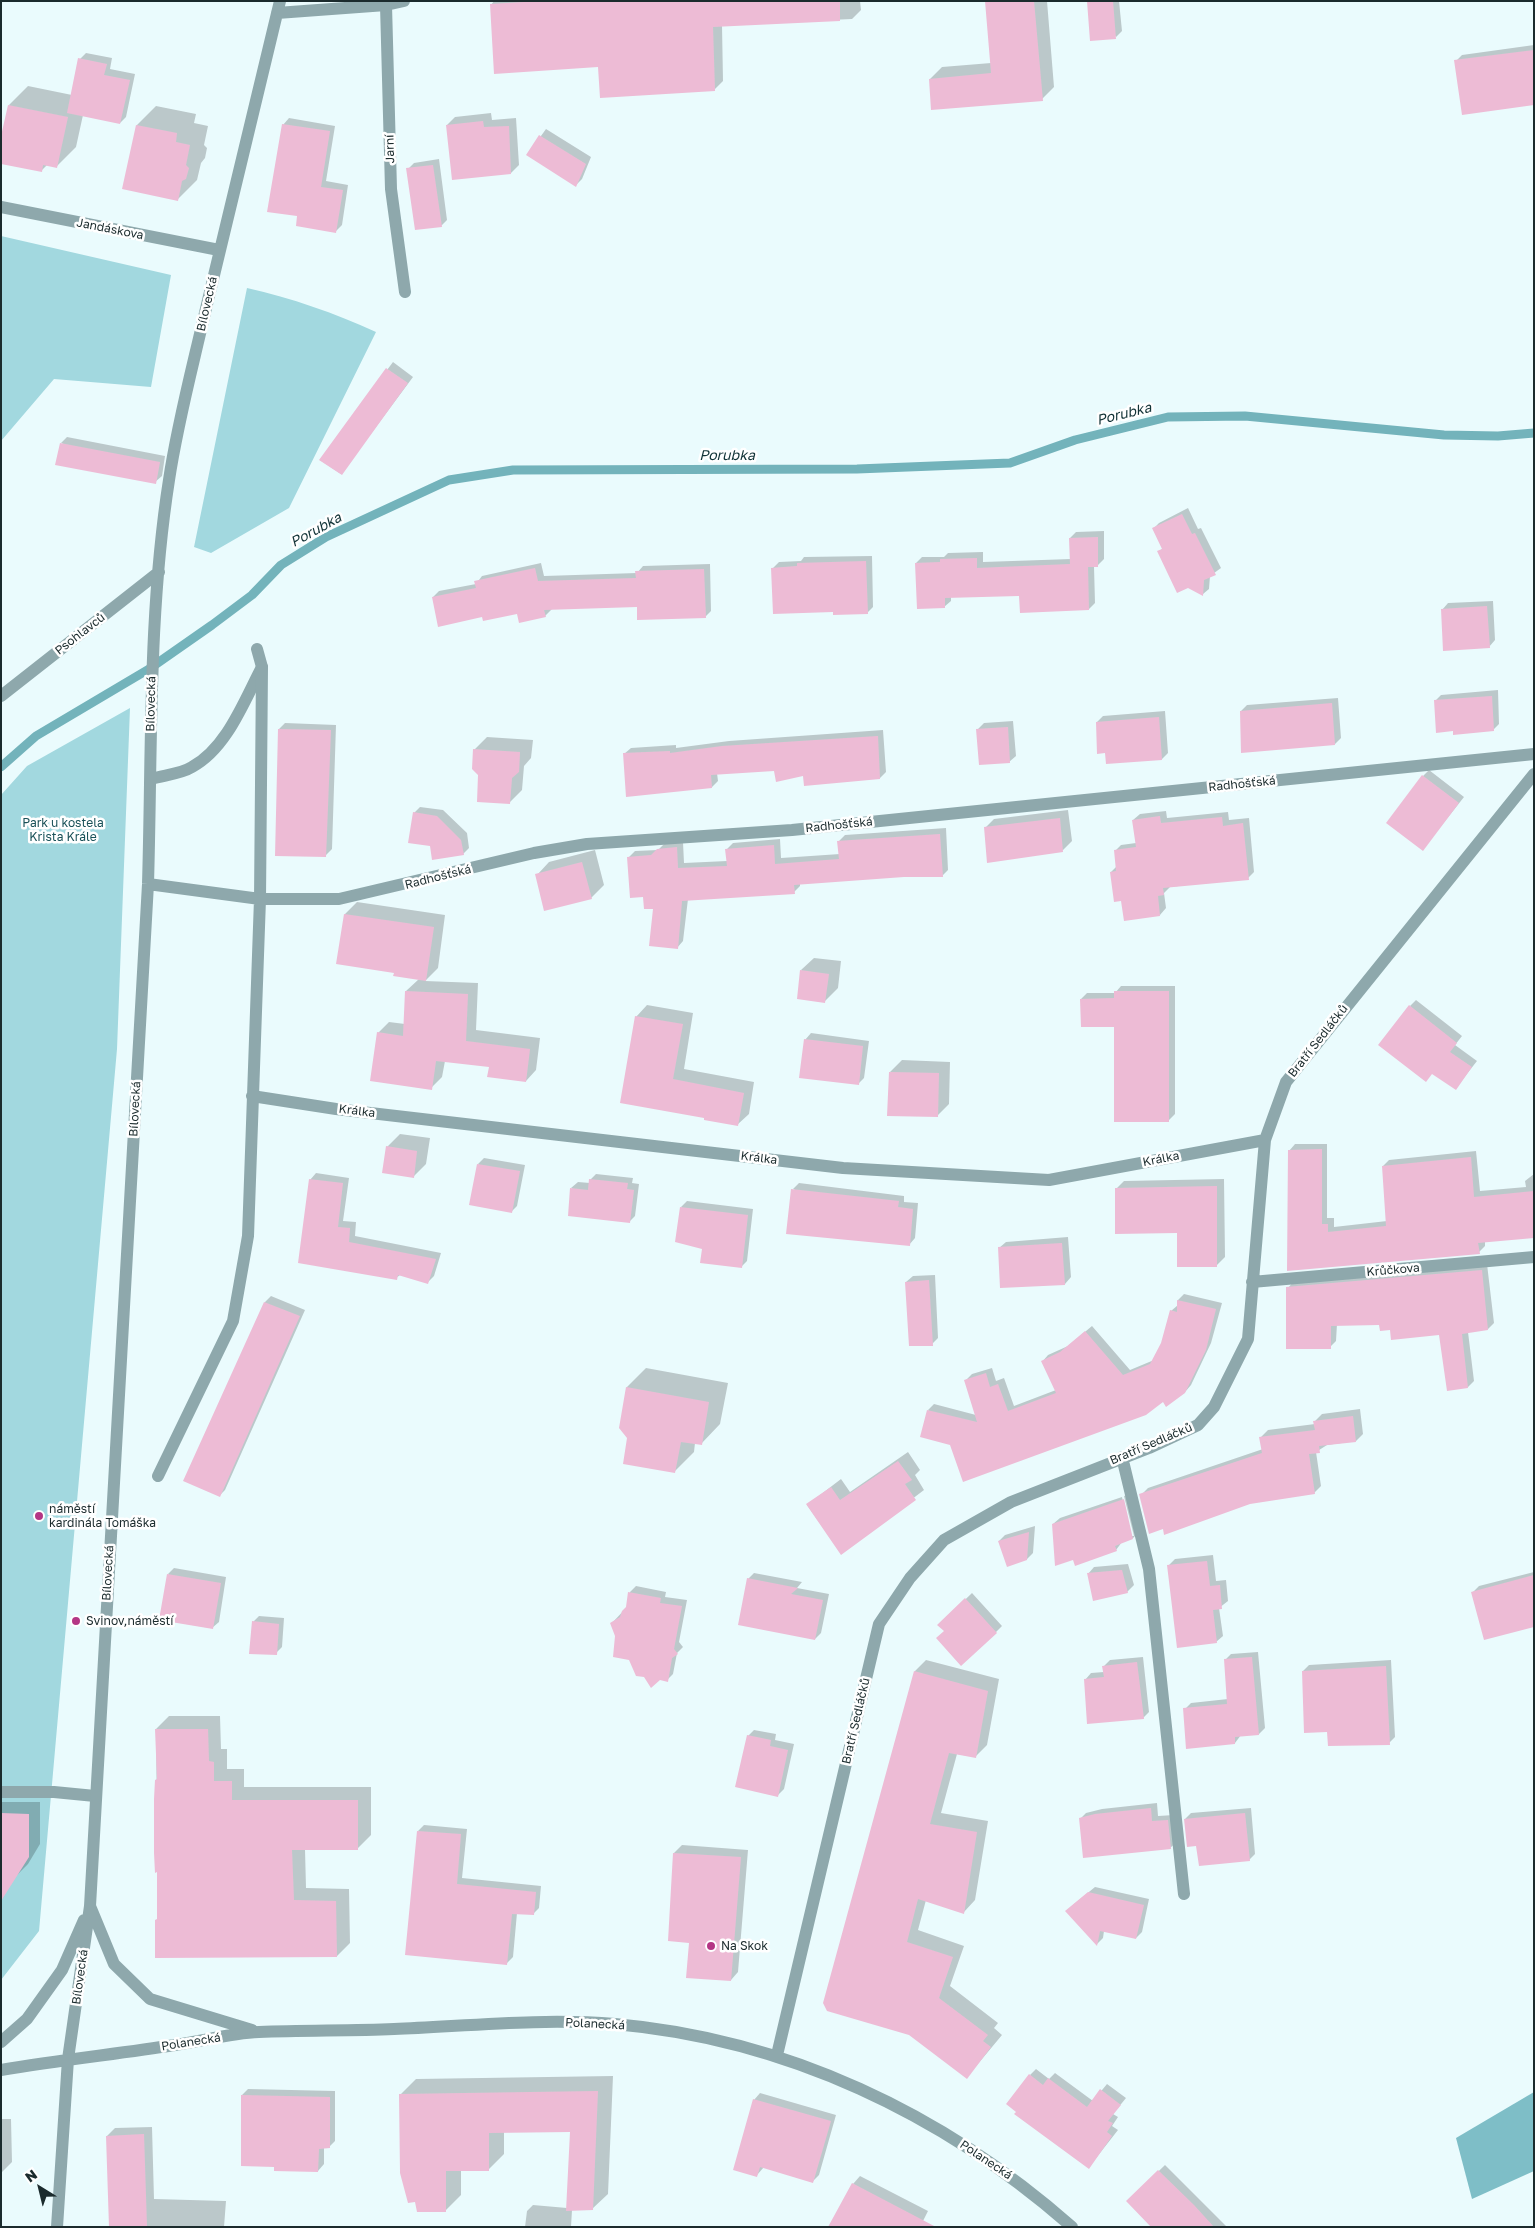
<!DOCTYPE html>
<meta charset="utf-8">
<style>
body{margin:0}
#map{position:relative;width:1535px;height:2228px;overflow:hidden;background:#eafbfd;font-family:"Golos Text",sans-serif}
canvas{display:block}
.frame{position:absolute;inset:0;border:2px solid #1b2b2d;pointer-events:none}
.north{position:absolute;left:15px;top:2163px;width:50px;height:50px;-webkit-text-stroke:4px #fff;paint-order:stroke;rotate:324deg;font-size:14px;font-weight:700;line-height:20px;text-align:center;color:#1b2b2d}
.north::after{content:'';display:block;margin:auto;width:18px;height:22px;background:#1b2b2d;clip-path:polygon(50% 0,100% 100%,50% 72%,0 100%)}
</style>
<div id="map">
<canvas width="1535" height="2228"></canvas>
<div class="frame"></div>
<div class="north">N</div>
</div>
<script>
const context = document.querySelector('canvas').getContext('2d');
context.lineJoin = 'round';
function fill(path, color) { context.fillStyle = color; context.fill(path, 'evenodd'); }
function trace(path, color, width, dash) { context.strokeStyle = color; context.lineWidth = width; context.lineCap = dash ? 'butt' : 'round'; context.setLineDash(dash || []); context.stroke(path); }
function write(font, color, halo, rows, align = 'center') {
  context.font = font + ' "Golos Text",sans-serif'; context.lineWidth = 5; context.setLineDash([]); context.textBaseline = 'middle'; context.strokeStyle = halo; context.fillStyle = color; for (const [text, x, y, turn = 0] of rows) {
    context.save(); context.translate(x, y); context.rotate((+turn || 0) * Math.PI / 180); context.textAlign = isNaN(turn) ? turn : align; if (halo) context.strokeText(text, 0, 0); context.fillText(text, 0, 0); context.restore();
  }
}
const green = new Path2D(`
 M1,236L171,275L151,387L54,379L1,441Z
 M247,288C292,298 334,313 376,332L289,508L211,553L194,547Z
 M130,708L117,1049L39,1931L1,1980V795L27,766Z`);
const forest = new Path2D(`
 M1534,2092V2171L1472,2199L1456,2138Z`);
const shadow = new Path2D(`
 M494,1H860L861,10L852,19L722,25L723,81L715,89L600,66L491,5Z
 M986,1H1047L1054,87L1042,99L930,79L942,67L991,63Z
 M1088,1H1119L1122,31L1116,37Z
 M1534,45V104L1456,61L1462,55Z
 M86,53L112,58L110,69L135,74L126,117L120,123L83,115L76,147L57,166L48,164L41,171L9,105L28,86L72,95L80,59Z
 M156,106L196,114L194,123L208,126L204,145L207,148L205,158L201,163L197,180L178,199L124,188L137,125Z
 M491,113L492,120L516,118L519,165L511,173L447,125L455,117Z
 M289,118L335,126L326,181L348,185L342,225L336,231L299,215L283,125Z
 M546,129L591,157L582,179L576,185L528,154Z
 M439,159L447,220L441,226L408,169L414,163Z
 M393,362L413,377L341,474L320,460Z
 M67,437L165,456L162,476L155,482L61,443Z
 M1188,508L1198,529L1201,528L1221,568L1210,576L1209,589L1203,594L1159,552L1163,548L1153,529L1159,523Z
 M1104,531V559L1098,565L1094,566L1095,603L1089,609L1020,595L951,597V601L944,607L916,563L922,557H944L948,553L983,552V562L1071,559L1070,538L1076,532Z
 M872,556L873,607L867,613L834,611L773,568L779,562L801,561L804,557Z
 M541,563L544,576L637,573L643,566L710,564L711,611L705,617L638,606L552,609L545,616L518,612L483,616L433,597L439,591L476,584L482,576Z
 M1493,601L1495,640L1489,647L1442,610L1448,603Z
 M1498,690L1499,724L1493,730L1435,701L1441,695Z
 M1338,698L1341,738L1335,744L1241,711L1247,705Z
 M1165,711L1168,753L1162,759L1106,752L1097,722L1103,716Z
 M1013,721L1016,756L1009,762L978,729L984,723Z
 M285,723L336,725L332,849L326,855L279,729Z
 M883,730L886,772L880,778L804,775L776,769L717,773L718,781L712,787L624,754L631,748L676,745V748L729,741Z
 M487,737L533,740L531,758L524,766L522,790L510,802L479,774L474,750Z
 M1429,770L1464,797L1423,849V776Z
 M420,807L443,810L467,833L469,848L463,854L431,845L414,813Z
 M1068,810L1072,841L1063,850L988,861L985,828L994,819Z
 M1166,811L1167,818L1228,812L1229,820L1249,818L1254,872L1248,878L1170,887L1164,893L1166,908L1160,915L1122,899L1111,872L1117,866L1115,851L1121,845L1136,843L1133,820L1140,814Z
 M946,828L948,870L942,876H904L800,883V886L794,892L688,899L683,941L677,948L654,907L644,896L629,857L635,851L658,850L665,843L683,842L684,863L727,861V849L733,843L780,839L781,858L840,854L839,841L845,835Z
 M595,850L604,885L591,898L537,875L549,862Z
 M357,902L445,915L438,968L425,981L478,983L476,1030L540,1038L536,1070L526,1081L490,1066L445,1061L442,1077L431,1088L378,1033L389,1022L405,1024L406,991L419,979L395,972L338,963L345,914Z
 M814,958L841,961L838,988L825,1001L801,970Z
 M1121,986H1175V1114L1169,1120L1115,1026L1081,999L1087,993H1115Z
 M1416,1000L1462,1036L1455,1045L1477,1061L1455,1089L1410,1006Z
 M647,1005L693,1013L684,1069L754,1082L749,1114L737,1125L706,1117L621,1102L636,1017Z
 M811,1033L869,1041L864,1078L858,1084L805,1040Z
 M902,1060L950,1062L949,1104L937,1116L890,1072Z
 M400,1134L430,1138L426,1164L413,1177L387,1147Z
 M1295,1144H1327V1218H1334V1227L1387,1221L1383,1166L1389,1160L1476,1151L1480,1191L1526,1187L1525,1181L1534,1174V1236L1485,1241V1246L1479,1252L1288,1269L1289,1151Z
 M484,1158L525,1165L517,1206L511,1212L478,1164Z
 M316,1173L349,1178L343,1221L356,1222L355,1236L441,1253L434,1276L428,1282L400,1275L396,1278L300,1262L310,1180Z
 M596,1174L633,1178L632,1183L639,1184L635,1216L629,1222L571,1188L578,1182L590,1183V1180Z
 M1224,1179L1225,1257L1217,1265L1178,1232L1116,1189L1124,1181Z
 M799,1183L904,1196V1202L918,1203L915,1238L909,1245L793,1189Z
 M687,1201L753,1209L747,1261L741,1267L703,1248L681,1207Z
 M1068,1237L1071,1277L1065,1284L999,1248L1006,1242Z
 M1487,1264L1494,1323L1488,1329L1468,1332L1474,1381L1468,1387L1448,1389L1441,1333L1391,1329L1380,1324H1337L1336,1341L1330,1347L1288,1288L1294,1281Z
 M935,1275L938,1338L932,1344L906,1282L913,1276Z
 M1184,1294L1222,1303L1211,1343L1191,1385L1185,1392L1163,1400L951,1444L928,1410L934,1404L976,1415L966,1380L972,1374L992,1368L996,1381L1004,1378L1014,1406L1056,1390L1042,1362L1048,1355L1068,1346L1092,1326L1130,1370L1154,1360L1162,1343L1171,1311L1178,1305V1300Z
 M271,1296L305,1310L225,1490L219,1496L265,1302Z
 M646,1368L728,1383L720,1424L701,1444L695,1443L694,1452L674,1472L628,1438L627,1387Z
 M1360,1409L1363,1434L1356,1441L1327,1445L1316,1452L1321,1486L1314,1493L1250,1503L1164,1527L1141,1495L1148,1488L1263,1449L1261,1437L1268,1430L1315,1424V1421L1322,1414Z
 M908,1452L920,1470L915,1475L924,1490L841,1553L807,1505L841,1479L850,1492Z
 M1130,1494L1139,1532L1133,1538L1122,1542L1116,1550L1053,1524L1060,1518L1122,1497L1131,1536H1134L1124,1496Z
 M1035,1526L1033,1553L1027,1559L999,1541L1005,1535Z
 M1213,1555L1216,1581L1226,1580L1228,1601L1219,1608L1223,1636L1216,1642L1169,1565L1175,1559Z
 M1128,1564L1134,1585L1127,1592L1088,1574L1094,1567Z
 M174,1568L226,1577L219,1622L212,1628L168,1574Z
 M1534,1572V1626L1473,1592L1479,1586Z
 M754,1573L802,1582L797,1588L829,1594L821,1633L815,1639L748,1579Z
 M636,1586L666,1592L665,1597L687,1600L679,1642L683,1647L677,1653L673,1674L667,1680L616,1636L612,1623L627,1607L630,1592Z
 M972,1593L1002,1626L996,1632L945,1631L939,1625Z
 M259,1616L284,1618L282,1647L276,1653L253,1622Z
 M1258,1652L1265,1728L1259,1734L1241,1735L1235,1743L1185,1709L1191,1703L1228,1699L1225,1660L1231,1654Z
 M1143,1657L1149,1712L1143,1718L1085,1680L1091,1673L1104,1672V1666L1110,1660Z
 M926,1660L999,1679L987,1745L975,1757L957,1754L941,1813L988,1821L975,1900L964,1912L926,1900L918,1930L964,1946L950,1986L998,2023L994,2028L1002,2035L967,2077L909,2034L828,2010L915,1671Z
 M1391,1660L1395,1737L1389,1743L1329,1731L1303,1671L1309,1665Z
 M169,1716H220L221,1749H227V1769H244V1787H371V1835L358,1848L305,1849L306,1888L349,1889L350,1943L337,1956L158,1918L156,1729Z
 M754,1730L776,1734L775,1740L794,1744L784,1789L778,1795L748,1736Z
 M1,1802H40V1844L28,1864L16,1876L1,1884Z
 M1157,1803L1158,1816L1174,1815L1177,1842L1170,1848L1080,1819L1086,1813L1102,1809Z
 M1251,1808L1255,1854L1249,1860L1197,1845L1185,1819L1191,1813Z
 M424,1825L467,1829L462,1878L541,1886L539,1908L533,1914L517,1913L513,1957L507,1963L418,1831Z
 M682,1845L748,1850L738,1972L731,1980L690,1942L674,1853Z
 M1095,1887L1149,1899L1142,1932L1136,1938L1104,1931L1103,1938L1097,1944L1073,1905Z
 M1036,2069L1049,2079L1055,2073L1093,2101L1107,2084L1126,2098L1113,2114L1118,2117L1112,2126L1118,2130L1089,2167L1030,2075Z
 M613,2076L608,2194L592,2209L572,2210L571,2227H525L527,2211L533,2205L567,2208L571,2130L504,2132V2154L489,2169H461V2195L445,2211L400,2095L416,2079Z
 M248,2089L335,2091V2141L329,2147H324V2164L318,2171L242,2095Z
 M760,2093L836,2115L819,2175L813,2181L764,2167L757,2175L754,2100Z
 M1,2119H11L12,2162L1,2173Z
 M152,2127L154,2199L226,2201L224,2227H110L107,2136L115,2128Z
 M1165,2165L1227,2227H1154L1128,2201Z
 M860,2176L928,2211L920,2227L853,2184Z`);
const stream = new Path2D(`
 M1,767L36,736L149,669L212,625L252,595L281,565L326,537L449,480L513,470L857,469L1010,463L1075,440L1168,417L1245,416L1444,435L1498,436L1534,433`);
const building = new Path2D(`
 M541,1H840V21L713,27L715,91L600,98L598,67L494,74L490,4Z
 M985,1H1034L1043,101L931,110L929,79L991,73Z
 M1087,1H1113L1116,39L1090,41Z
 M1534,50V105L1462,115L1454,60Z
 M78,58L107,64L104,75L130,80L120,124L67,113Z
 M8,105L68,117L57,168L43,165L42,172L1,164V136Z
 M483,121L484,127L509,126L511,174L452,180L446,125Z
 M282,124L330,131L321,187L343,190L336,233L296,226L297,216L267,212Z
 M136,125L177,133L176,142L190,145L186,165L189,168L186,179L182,181L178,201L122,189Z
 M539,135L586,164L576,187L526,155Z
 M433,165L442,227L415,230L406,168Z
 M386,368L408,383L342,475L319,460Z
 M60,443L160,462L156,484L55,465Z
 M1182,514L1192,534L1195,533L1216,575L1204,580L1203,596L1188,588L1177,593L1157,551L1162,549L1152,528Z
 M1098,537V567H1088L1089,610L1020,613L1019,596L945,598V608L917,609L915,563L940,562V559L977,558V568L1070,564L1069,538Z
 M866,561L868,614L833,615V612L773,614L771,568L797,566V563Z
 M535,568L538,581L636,578L635,571L704,569L706,618L637,620V607L544,610L546,617L519,623L517,614L483,621L482,617L438,627L432,597L476,588L474,581Z
 M1487,606L1490,648L1443,651L1441,609Z
 M1492,696L1494,731L1453,735V731L1436,733L1434,700Z
 M1332,703L1335,745L1241,753L1240,711Z
 M1159,717L1162,760L1106,764L1105,753L1097,754L1096,722Z
 M1008,727L1010,763L979,765L976,729Z
 M278,729L331,730L326,857L275,856Z
 M878,736L880,779L804,786L803,776L776,782L774,771L711,775L712,788L626,797L623,753L670,751V753L722,746Z
 M473,749L520,752L519,772L512,778L510,804L477,802L478,775L472,769Z
 M1422,775L1459,803L1423,851L1386,823Z
 M413,812L437,816L461,840L464,855L432,860L430,846L408,843Z
 M1160,816L1161,823L1222,817L1223,826L1243,823L1249,880L1163,888L1164,895L1158,896L1160,916L1124,921L1121,901L1114,902L1110,872L1116,871L1114,850L1136,847L1132,820Z
 M1060,818L1063,852L987,863L984,827Z
 M940,834L943,877H904L794,885L795,894L682,901L678,949L649,946L653,909H644L643,897L630,898L627,857L651,855L657,849L677,847L678,868L727,866L725,849L774,845L775,864L839,859L837,841Z
 M582,862L592,899L544,911L535,874Z
 M344,914L434,927L426,981L393,976L394,973L336,964Z
 M800,970L829,974L825,1003L797,999Z
 M405,991L468,994L466,1041L530,1049L526,1082L487,1077L489,1067L436,1061L432,1090L370,1081L377,1032L403,1036Z
 M1114,991H1169V1122H1114V1027H1081L1080,999L1114,998Z
 M1409,1005L1457,1043L1450,1052L1472,1067L1456,1090L1432,1074L1426,1082L1378,1045Z
 M635,1016L683,1024L673,1079L744,1093L738,1126L704,1120V1118L620,1103Z
 M804,1039L863,1046L859,1085L799,1078Z
 M889,1072L939,1073L938,1117L887,1116Z
 M386,1146L417,1151L414,1178L382,1173Z
 M1322,1149V1224H1328V1232L1386,1226L1382,1166L1471,1157L1474,1197L1534,1191V1238L1478,1243L1480,1254L1287,1271L1288,1150Z
 M477,1164L520,1171L512,1213L469,1205Z
 M309,1179L343,1183L338,1227L350,1228L349,1242L436,1259L428,1284L398,1275L397,1280L298,1263Z
 M589,1179L628,1183L627,1189L634,1190L630,1223L568,1216L570,1188L588,1190Z
 M1217,1186V1267H1177V1233L1115,1234V1188Z
 M791,1189L899,1201L898,1207L913,1209L910,1246L786,1234Z
 M680,1207L748,1215L742,1268L700,1263L702,1249L675,1242Z
 M1062,1243L1065,1285L1000,1288L998,1247Z
 M1482,1270L1488,1330L1462,1334L1468,1388L1447,1391L1439,1335L1391,1340L1390,1330L1380,1331L1379,1325L1331,1326V1349H1286V1287Z
 M929,1280L933,1346H909L905,1282Z
 M1177,1300L1216,1309L1206,1350L1185,1393L1166,1407L1163,1402L1146,1415L963,1482L950,1445L920,1437L927,1410L977,1422L964,1380L986,1373L990,1387L998,1384L1008,1411L1056,1393L1041,1361L1060,1352L1085,1331L1123,1375L1150,1364L1161,1343L1170,1310L1177,1312Z
 M264,1302L300,1316L220,1497L183,1481Z
 M626,1387L709,1402L702,1445L681,1442L675,1473L623,1464L627,1438L619,1428Z
 M1353,1416L1356,1442L1319,1446L1320,1453L1309,1454L1315,1494L1250,1504L1164,1535L1163,1529L1149,1534L1139,1494L1262,1453L1259,1437L1315,1430L1313,1421Z
 M898,1461L912,1480L905,1484L916,1500L841,1555L806,1504L831,1487L840,1500Z
 M1124,1499L1133,1539L1115,1546L1117,1551L1075,1566L1073,1560L1055,1566L1052,1524Z
 M1029,1532L1027,1560L1007,1567L998,1541Z
 M1207,1561L1210,1586L1220,1585L1222,1609L1213,1610L1217,1643L1177,1648L1167,1565Z
 M1122,1570L1128,1593L1093,1601L1087,1573Z
 M167,1574L221,1583L213,1629L159,1620Z
 M1534,1575V1627L1484,1640L1471,1592Z
 M747,1578L798,1588L791,1594L823,1600L815,1640L738,1625Z
 M628,1592L661,1598L660,1603L682,1606L674,1649L678,1654L672,1658L668,1682L660,1680L651,1688L644,1677L636,1676L629,1660L613,1657L615,1636L610,1623L620,1617L622,1611L626,1607Z
 M965,1598L997,1633L961,1666L936,1638L944,1631L937,1625Z
 M252,1621L279,1624L277,1655L249,1654Z
 M1252,1657L1259,1735L1235,1737V1744L1186,1749L1183,1708L1227,1704L1224,1659Z
 M1137,1662L1144,1719L1087,1724L1084,1679L1104,1677L1102,1666Z
 M1386,1666L1390,1745L1328,1746L1327,1732L1304,1733L1302,1671Z
 M914,1671L988,1691L976,1758L949,1753L930,1824L977,1832L964,1914L918,1899L907,1942L953,1957L939,1998L988,2035L983,2041L991,2047L967,2079L909,2035L827,2011L823,2003Z
 M155,1729H208L209,1761L214,1762V1781H232V1800H358V1850H292L294,1900L336,1901L337,1957L155,1958V1920L157,1919V1872L155,1873L154,1853V1799L155,1780L157,1779Z
 M747,1735L771,1740L770,1746L788,1750L778,1797L735,1787Z
 M1151,1808L1152,1821L1168,1820L1171,1849L1083,1858L1079,1818L1095,1814Z
 M1,1813L29,1814V1857L1,1901Z
 M1245,1813L1250,1861L1199,1866L1196,1846L1187,1847L1184,1819Z
 M417,1831L461,1834L457,1884L536,1892L534,1915L512,1914L507,1965L405,1955Z
 M673,1853L741,1857L731,1981L686,1978L689,1943L668,1941Z
 M1088,1892L1144,1905L1136,1939L1100,1931L1097,1946L1065,1911Z
 M1029,2074L1043,2085L1048,2078L1087,2107L1100,2089L1121,2105L1108,2121L1113,2123L1107,2132L1112,2136L1089,2169L1014,2114L1016,2112L1006,2104Z
 M598,2091L593,2210L566,2211L570,2132L489,2133V2171H446V2212H417L415,2202L408,2203L400,2173L399,2094Z
 M241,2095L330,2097V2148L319,2149L318,2172L274,2171V2167L241,2166Z
 M753,2099L831,2121L813,2183L760,2167L757,2177L733,2170Z
 M144,2134L147,2227H109L106,2136Z
 M1158,2170L1194,2205L1214,2227H1151L1126,2201Z
 M852,2183L936,2227H828Z`);
const service = new Path2D(`
 M151,779C164,775 181,774 192,767C227,748 244,701 262,667
 M1,1792H54L95,1796`);
const minor = new Path2D(`
 M386,5L391,189L405,292
 M277,13L386,5L404,1
 M1,207L219,250
 M1,696L159,572
 M148,884L260,899H339L534,853L587,844L792,830L1534,754
 M252,1096L336,1109L843,1168L1049,1180L1265,1140
 M1252,1282L1534,1257
 M1122,1457L1149,1569L1184,1894
 M158,1476L233,1321L248,1236L260,899L262,667L257,649
 M90,1906L114,1964L150,1999L252,2030
 M1,2042L27,2019L62,1970L84,1920
 M777,2055L879,1624L910,1578L944,1540L1011,1502L1149,1448L1198,1425L1214,1407L1248,1339L1265,1140L1286,1082L1534,774
 M1,2070C59,2060 117,2054 175,2045C203,2041 231,2033 259,2032C304,2030 349,2031 394,2029C467,2026 542,2018 615,2024C786,2039 944,2114 1072,2227
 M57,2227L68,2059L90,1906L148,884C152,749 148,614 169,480C177,426 191,373 203,321C228,214 255,108 280,1`);
const markers = [
 [39,1516,5,"#b43685"],
 [76,1621,5,"#b43685"],
 [711,1946,5,"#b43685"]
];
const streetNames = [
 ["Jarní",390,149,-92],
 ["Jandáskova",110,229,11],
 ["Bílovecká",207,304,-77],
 ["Psohlavců",80,634,-38],
 ["Bílovecká",151,704,-89],
 ["Radhošťská",1242,784,-6],
 ["Radhošťská",839,825,-6],
 ["Radhošťská",438,877,-14],
 ["Bratří Sedláčků",1318,1041,-52],
 ["Bílovecká",135,1109,-87],
 ["Králka",357,1111,7],
 ["Králka",759,1158,7],
 ["Králka",1161,1159,-11],
 ["Krůčkova",1393,1270,-5],
 ["Bratří Sedláčků",1151,1444,-23],
 ["Bílovecká",108,1573,-87],
 ["Bratří Sedláčků",856,1721,-77],
 ["Bílovecká",80,1977,-82],
 ["Polanecká",595,2024,3],
 ["Polanecká",191,2042,-9],
 ["Polanecká",986,2160,34]
];
const parkNames = [
 ["Park u kostela",63,823],
 ["Krista Krále",63,837]
];
const poiNames = [
 ["náměstí",49,1509],
 ["kardinála Tomáška",49,1523],
 ["Svinov,náměstí",86,1621],
 ["Na Skok",721,1946]
];
const waterNames = [
 ["Porubka",1124,414,-14],
 ["Porubka",727,456],
 ["Porubka",316,530,-29]
];
fill(green, '#a2d8df');
fill(forest, '#7ebec7');
fill(shadow, '#0003');
trace(stream, '#73b3bb', 9);
fill(building, '#edbbd5');
trace(service, '#8ea8ac', 12);
trace(minor, '#8ea8ac', 12);
for (const [x, y, r, color] of markers) { const dot = new Path2D(); dot.arc(x, y, r, 0, 2 * Math.PI); context.fillStyle = color; context.fill(dot); trace(dot, '#fff', 2); }
write('12px', '#1b2b2d', '#fff', streetNames);
write('12px', '#195158', '#fff', parkNames);
write('12px', '#1b2b2d', '#fff', poiNames, 'left');
write('italic 14px', '#113236', '#fff', waterNames);
</script>
